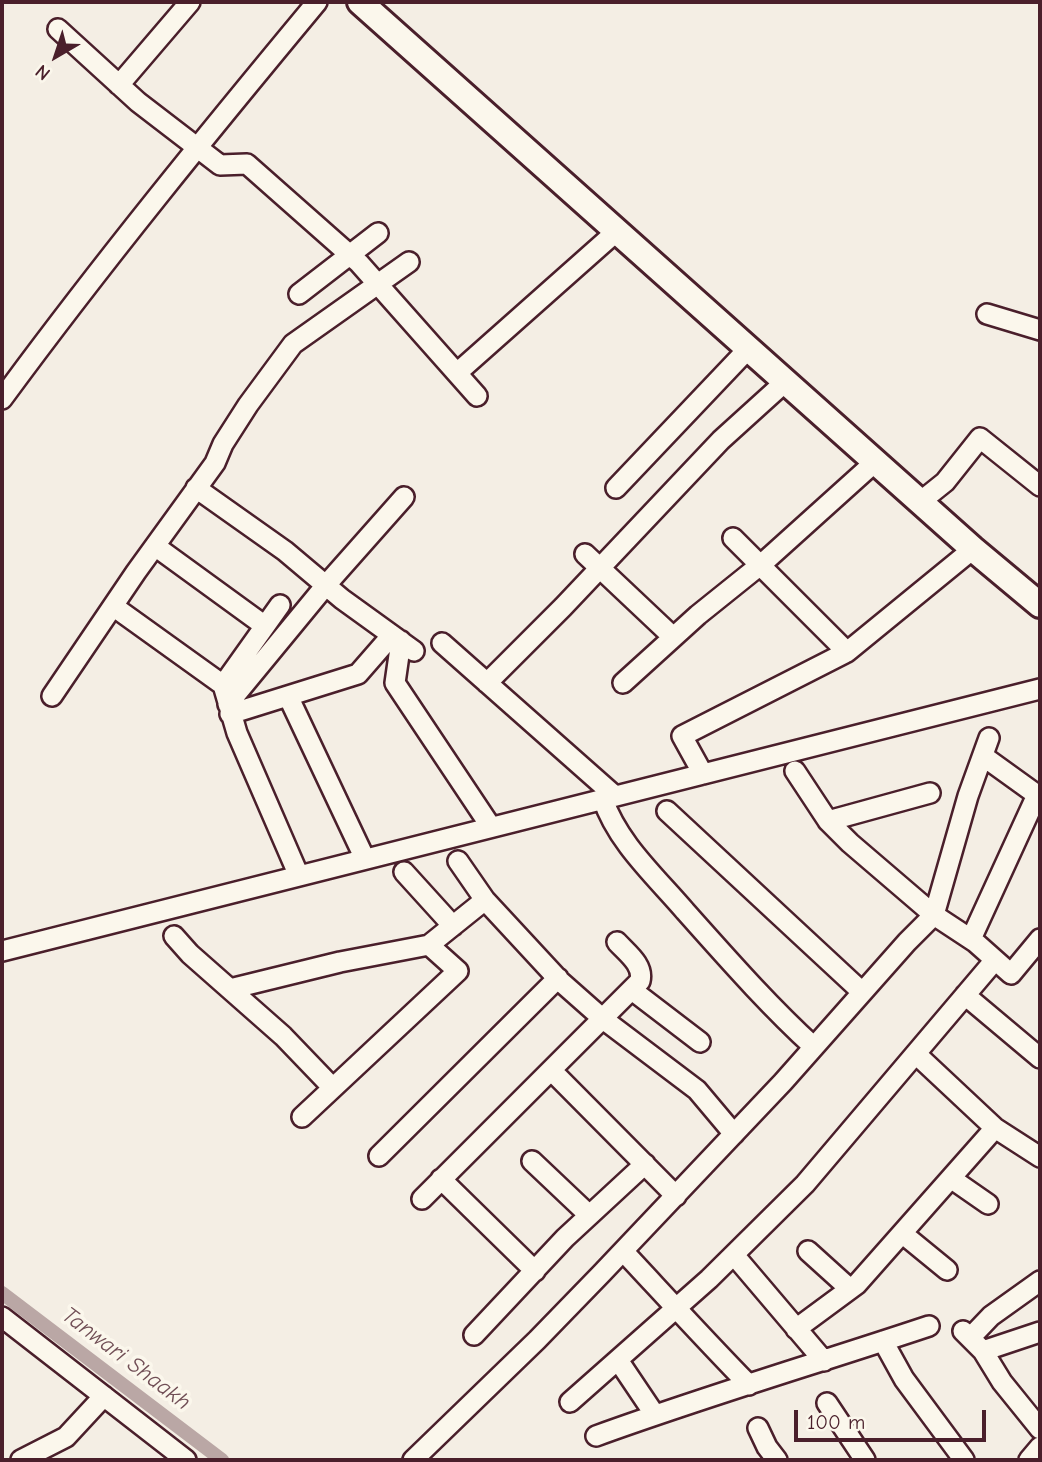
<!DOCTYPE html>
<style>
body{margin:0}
#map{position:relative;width:1042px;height:1462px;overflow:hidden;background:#f4eee4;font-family:"Comic Neue",sans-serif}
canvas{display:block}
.frame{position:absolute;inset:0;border:4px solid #4a1f2b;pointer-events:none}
.north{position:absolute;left:21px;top:21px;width:70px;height:70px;-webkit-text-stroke:5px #fbf7ec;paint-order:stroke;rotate:219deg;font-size:19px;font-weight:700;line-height:28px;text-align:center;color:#4a1f2b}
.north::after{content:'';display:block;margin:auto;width:24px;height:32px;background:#4a1f2b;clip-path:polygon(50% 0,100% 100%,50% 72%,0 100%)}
.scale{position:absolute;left:794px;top:1410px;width:192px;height:32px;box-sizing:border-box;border:4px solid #4a1f2b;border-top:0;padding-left:9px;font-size:21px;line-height:24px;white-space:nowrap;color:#4a1f2b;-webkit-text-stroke:5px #fbf7ec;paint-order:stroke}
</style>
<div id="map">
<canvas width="1042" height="1462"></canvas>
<div class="frame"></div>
<div class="north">N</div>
<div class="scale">100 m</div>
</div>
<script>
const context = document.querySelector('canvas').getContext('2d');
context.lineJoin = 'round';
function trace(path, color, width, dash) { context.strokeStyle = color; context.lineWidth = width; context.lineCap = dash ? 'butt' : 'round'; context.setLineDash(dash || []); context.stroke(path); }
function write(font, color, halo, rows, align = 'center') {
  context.font = font + ' "Comic Neue",sans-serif'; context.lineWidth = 7; context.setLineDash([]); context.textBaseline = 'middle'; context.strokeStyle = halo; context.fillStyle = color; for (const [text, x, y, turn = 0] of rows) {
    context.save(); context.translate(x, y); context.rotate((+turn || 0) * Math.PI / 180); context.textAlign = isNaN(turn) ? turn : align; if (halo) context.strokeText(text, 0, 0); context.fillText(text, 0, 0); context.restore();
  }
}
const canal = new Path2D(`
 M2,1293L222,1460`);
const minor = new Path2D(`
 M58,29L138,102L220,165L247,164L359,263L477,396
 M119,85L190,2
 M299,294L378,233
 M987,314L1040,330
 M457,373L617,231
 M2,399C102,263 209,132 317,2
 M196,488L285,551L342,599L414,651
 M616,488L748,349
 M920,502L945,482L980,438L1040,486
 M733,538L847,652
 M155,546L265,626
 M585,554L673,637
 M113,606L223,685L237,733L299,876
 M401,641L395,683L491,827
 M442,643L615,796
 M487,683L563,607L721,440L785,382
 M623,683L698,615L764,562L875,462
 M223,685L280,605
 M52,696L136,572L215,463L223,444L248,405L293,344L409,262
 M288,696L365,859
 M228,704L326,585L404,497
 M230,714L358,674L392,635
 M983,756L1040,797
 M795,771L828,821L850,843L934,915L975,942L1011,974L1040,939
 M703,774L682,736L847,652L973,549
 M603,799C617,842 656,877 685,911C727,958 768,1005 814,1047
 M667,811L862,992
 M828,821L930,793
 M458,861L485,900L560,981L603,1019L697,1090L734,1134
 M404,872L453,926
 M174,936L190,954L283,1036L332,1087
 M971,939L1037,795
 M2,951L1040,689
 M230,989L340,962L429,945L485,900
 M632,990L700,1042
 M965,995L1040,1058
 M916,1054L995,1128L1040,1157
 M551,1070L676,1196
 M302,1117L458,971L429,945
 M379,1156L558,978
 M532,1161L589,1215
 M441,1179L535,1271
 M952,1179L988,1204
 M422,1199L640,981C644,965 627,953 617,942
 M903,1234L947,1270
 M623,1251C665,1296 706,1341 749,1385
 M808,1251L850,1289
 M734,1255L824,1361
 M2,1317L186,1460
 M796,1329L857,1284L995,1128
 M963,1331L983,1351L1002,1382L1040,1429
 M474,1335L565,1238L645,1164
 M970,1338L991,1316L1040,1281
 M883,1341L904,1379L964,1460
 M983,1351L1040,1332
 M618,1360L655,1415
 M570,1402L709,1279L805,1184L995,960
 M827,1403L865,1460
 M758,1428L767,1447L777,1460
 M596,1436C706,1396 818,1363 929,1326
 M21,1460L66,1437L104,1396
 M413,1460L537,1340L602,1273L783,1082L907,942L934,915L968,796L989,738
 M1029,1460L1040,1447`);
const major = new Path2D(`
 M360,2L973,549L1040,605`);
const waterNames = [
 ["Tanwari Shaakh",126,1359,37]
];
trace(canal, '#baa7a5', 14);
trace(minor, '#4a1f2b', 24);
trace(major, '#4a1f2b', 30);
trace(minor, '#fbf7ec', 19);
trace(major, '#fbf7ec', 24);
write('italic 23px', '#714f56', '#fbf7ec', waterNames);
</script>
